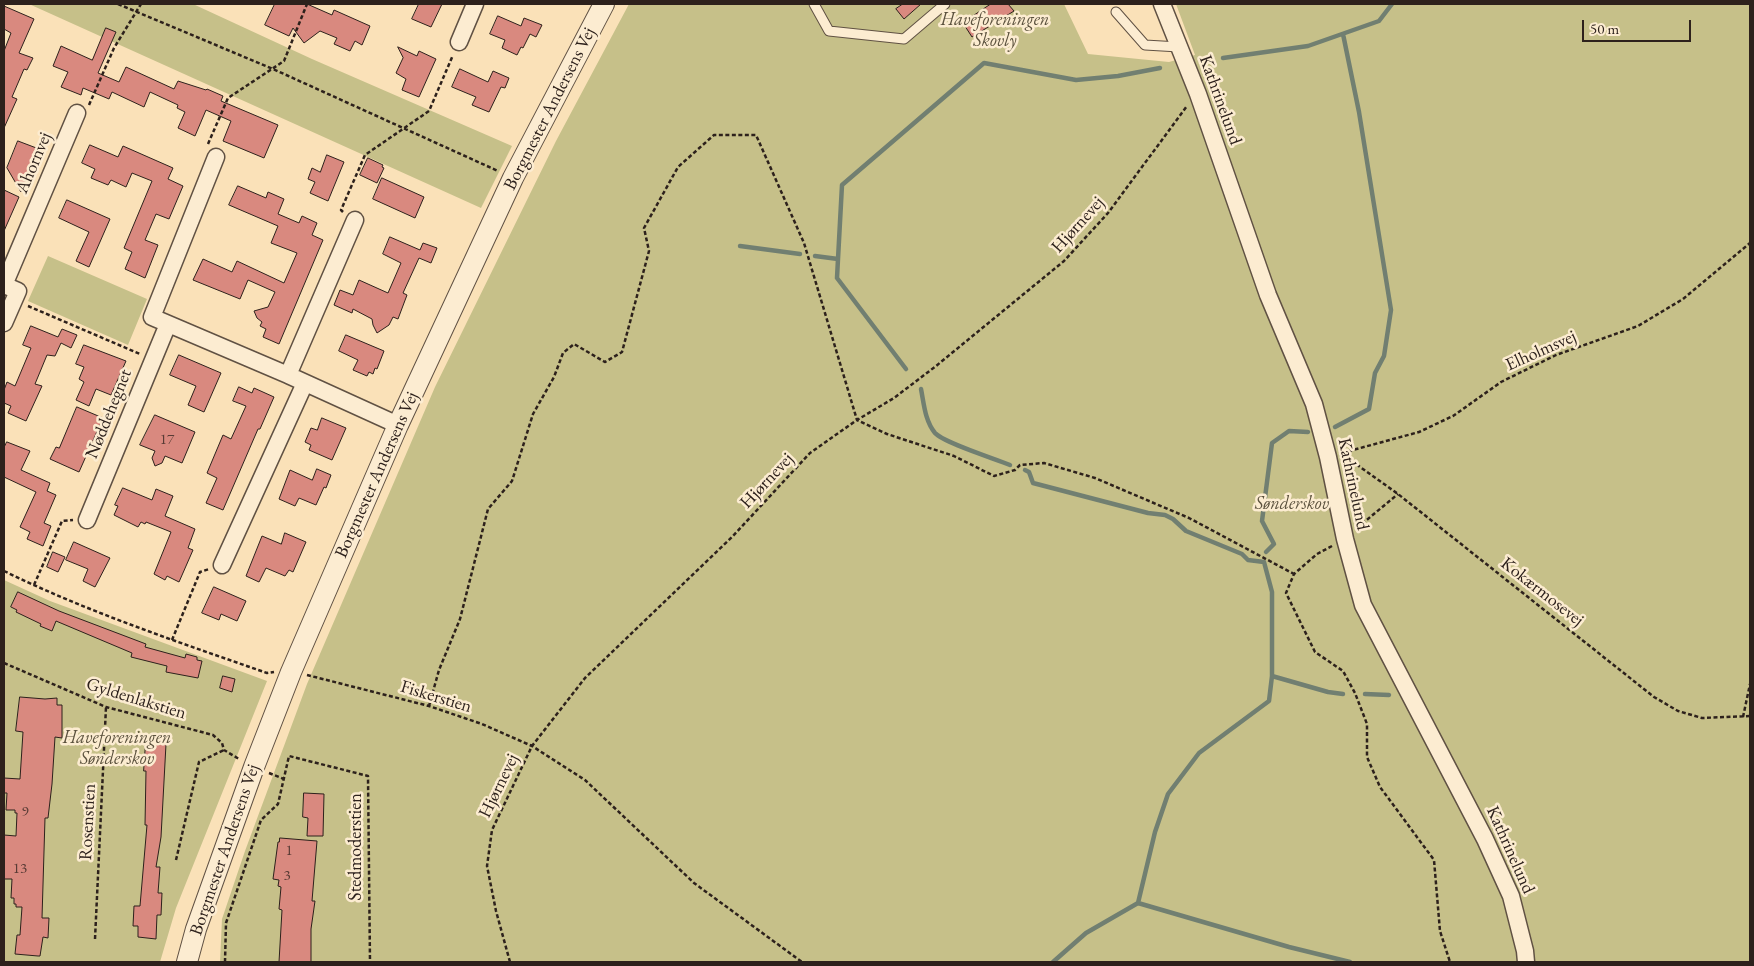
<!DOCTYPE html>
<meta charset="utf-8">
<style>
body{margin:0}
#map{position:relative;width:1754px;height:966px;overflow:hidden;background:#fae1b8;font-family:"EB Garamond",serif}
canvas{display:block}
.frame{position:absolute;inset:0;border:5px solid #2d211c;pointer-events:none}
.scale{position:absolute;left:1582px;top:20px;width:109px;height:22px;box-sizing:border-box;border:2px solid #2d211c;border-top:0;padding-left:6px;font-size:15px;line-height:18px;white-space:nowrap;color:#2d211c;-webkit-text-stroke:4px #fcecd1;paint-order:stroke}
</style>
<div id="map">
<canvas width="1754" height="966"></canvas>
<div class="frame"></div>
<div class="scale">50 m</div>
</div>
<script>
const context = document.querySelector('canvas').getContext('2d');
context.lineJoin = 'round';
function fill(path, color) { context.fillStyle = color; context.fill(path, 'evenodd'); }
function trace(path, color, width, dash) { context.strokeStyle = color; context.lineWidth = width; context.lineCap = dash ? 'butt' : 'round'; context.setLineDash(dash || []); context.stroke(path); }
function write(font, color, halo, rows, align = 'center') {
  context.font = font + ' "EB Garamond",serif'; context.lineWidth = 5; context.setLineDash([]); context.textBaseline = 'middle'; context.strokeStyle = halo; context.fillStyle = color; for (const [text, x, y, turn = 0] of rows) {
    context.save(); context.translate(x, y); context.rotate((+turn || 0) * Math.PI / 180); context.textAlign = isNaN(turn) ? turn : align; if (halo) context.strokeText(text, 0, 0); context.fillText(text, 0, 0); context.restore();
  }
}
const green = new Path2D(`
 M29,4H193L312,59L512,146L481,208Z
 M629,4H1064L1088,54L1169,62L1195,55L1176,4H1750V962H220L222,919L245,851L307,684L435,387L556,141Z
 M48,256L147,299L128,345L28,301Z
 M4,580L50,601L267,681L176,908L160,962H4Z`);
const stream = new Path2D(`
 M1223,58L1308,46L1379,21L1392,4
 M740,246L800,254
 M815,256L838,259L842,185L984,63L1076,80L1118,76L1160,68
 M838,259L837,278L906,369
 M921,389C924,404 925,421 935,433C944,443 996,459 1010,465
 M1335,427L1369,409L1375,373L1384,356L1391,310L1359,112L1343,34
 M1025,470L1029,472L1033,483L1148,513L1165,515L1173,519L1186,531L1242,554L1248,560L1264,562L1272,592V676L1269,701L1199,753L1168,794L1155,832L1138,903L1086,933L1053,962
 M1266,552L1274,544L1262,521L1272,443L1289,431L1308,432
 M1272,676L1328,692L1343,694
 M1365,694L1389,695
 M1138,903L1289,947L1350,962`);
const building = new Path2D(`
 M275,4H307L332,15L334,10L370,26L362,45L355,41L350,51L334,44L337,38L320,31L304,43L293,28L289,36L265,25Z
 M419,4H442L431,27L412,19Z
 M903,4H921L904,19L896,9Z
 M991,4H1008L1014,11L972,37L963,23Z
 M4,6L34,19L19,53L33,58L27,70L24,69L12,97L17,99L4,128V51L11,33L4,29Z
 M498,16L521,26L524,18L542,25L536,37L530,34L523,48L521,47L517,55L502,48L505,40L490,34Z
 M106,28L116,32L98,73L119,82L126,67L174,89L178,81L206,90L207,89L223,96L221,101L278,125L264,158L223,141L231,121L206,110L195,136L178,128L185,112L177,108L178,105L150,92L144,107L112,92L109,99L83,88L81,95L61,87L68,72L53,66L61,46L92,60Z
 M398,47L417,56L419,51L436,59L419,97L402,90L406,79L396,73L403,58Z
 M460,69L488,82L493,71L509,78L505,88L501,87L489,112L472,105L476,97L452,87Z
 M18,141L39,149L21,192L7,168Z
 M90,145L118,157L123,146L173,168L168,179L183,186L169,219L156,214L145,240L158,245L145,278L125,269L132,252L124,248L152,181L132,173L126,187L111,180L108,185L91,178L95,169L82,163Z
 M327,155L344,162L328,201L310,193L315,182L308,179L312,168L320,172Z
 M368,158L383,165L382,167L384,168L377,183L360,175Z
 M382,178L424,197L415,218L373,199Z
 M238,186L266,198L268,192L284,199L278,214L299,223L302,216L317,223L312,235L323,240L279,344L263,337L266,329L260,326L262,322L257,318L254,311L268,307L275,292L248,280L240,299L193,280L203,259L232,272L237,261L284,283L297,253L271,243L278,226L229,205Z
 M4,190L19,197L4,231Z
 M67,200L110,219L89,267L76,261L89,232L59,218Z
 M390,237L420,250L423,243L437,248L431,263L419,258L403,293L407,295L398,319L393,317L389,325L377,333L373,325L372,319L353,309L352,313L334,305L340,290L353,295L359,280L388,293L401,263L383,254Z
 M31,326L58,337L62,329L77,335L71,348L61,343L55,356L47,355L35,384L42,386L26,421L8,413L11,406L4,403V390L7,382L15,386L31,348L23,345Z
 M346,335L384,351L377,369L375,368L373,374L369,372L367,376L353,370L358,360L339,351Z
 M84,345L126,361L111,395L96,389L89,406L76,400L84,382L79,379L84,367L76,364Z
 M179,355L221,373L204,412L188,405L196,386L170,375Z
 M239,387L252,393L254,388L274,397L260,429H258L223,510L206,503L217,478L207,473L223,435L231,439L246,406L233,401Z
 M77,407L103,418L79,472L50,459L56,447L59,448Z
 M155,415L195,432L182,463L165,456L162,463L155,466L152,458L155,451L140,445Z
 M322,418L346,428L332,460L309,450L311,445L305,442L311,428L317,430Z
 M7,442L30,451L21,470L50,483L47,491L56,495L44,523L51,526L43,546L27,539L30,532L20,527L36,492L4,477V448Z
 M317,469L331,475L326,488L324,487L316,505L299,498L295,506L279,499L290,470L312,480Z
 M123,488L152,500L156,489L173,496L165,516L195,529L188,548L193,550L179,582L167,576L165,580L154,574L171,532L146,522L145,524L141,522L138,527L114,515L118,506L115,505Z
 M285,533L306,542L293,572L289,570L285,576L266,568L259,582L246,576L262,536L281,544Z
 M74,542L110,558L95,587L83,581L88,569L66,560Z
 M53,552L65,557L58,572L47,567Z
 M214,587L246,601L237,621L221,614L219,620L202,613Z
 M18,592L59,611L146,644L145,647L185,658L186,654L197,657V660L202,661L198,678L166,672L167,666L131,657L132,653L56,621L52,631L40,626L41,624L16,612L17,610L11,607Z
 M223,676L235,679L232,692L220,688Z
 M20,697L45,699L57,698V705H62V738L55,737L52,784L48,818H45L42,918H49L48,938L43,937L40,956H38L15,954L17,935H20L22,907H16V904H14V898H11L12,879H4V835L16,836L17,813H15V810H6L7,793H4V778L20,779L23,732L16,731Z
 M146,742L166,744L161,837L156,867H160L158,893H162L161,915H157L156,939L138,937V926H133L134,906H140L147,825H145L146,771H144Z
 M304,793L324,794L323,836H307L308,818L303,817Z
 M280,838L317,841L312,901H315L311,929V962H279L282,910L279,909L281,887L278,886L279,880L273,879L278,842H279Z`);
const path = new Path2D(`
 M118,4L273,69L498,171
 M89,105L114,48L141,4
 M208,144L228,98L284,61L307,4
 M343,212L341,210L365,155L429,111L453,55
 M28,306L140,354
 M1342,453L1419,432L1453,416L1501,382L1556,355L1638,326L1683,299L1750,243
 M1344,461L1356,464L1398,494L1654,697L1678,711L1702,718L1750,716
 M1357,528L1398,494
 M1332,546L1317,554L1294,574L1286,593L1315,652L1343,671L1355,693L1367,724V757L1380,787L1434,860L1440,931L1450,962
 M4,571C88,612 178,642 267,673L274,672
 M34,585L62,521L73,520
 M172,640L200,572L209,569
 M4,663L106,707L213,735L222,743L224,750L239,759
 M307,675L429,706L482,724L532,746L585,780L694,883L802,962
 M429,706L439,670L460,619L488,509L512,481L533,414L554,377L563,353L574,344L605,362L622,352L649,251L644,228L678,167L714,135H756L804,243L857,420L887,434L954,456L994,476L1015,470L1020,465L1044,463L1095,478L1189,518L1294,574
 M1743,717L1750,684
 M269,773L284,779
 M176,860L199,762L224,750
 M95,939L106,707
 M225,962L226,923L261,820L278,804L289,756L368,776L370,962
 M510,962L496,911L487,866L492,830L532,746L585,678L732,537L810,453L857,420L894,398L936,366L1064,261L1108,213L1187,106`);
const service = new Path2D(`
 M814,4L829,31L904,39L945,4
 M1116,12L1145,45L1179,47`);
const minor = new Path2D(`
 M1162,4L1198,94L1268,295L1314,404L1328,457L1345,539L1363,605L1485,839L1511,896L1525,951L1526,962
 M459,42L475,4
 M216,157L152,317L288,375L398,425
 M4,285L77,113
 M4,285L18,291L4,323
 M288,375L355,220
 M87,520L168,324
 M222,565L305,383`);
const tertiary = new Path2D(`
 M187,962L196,929L254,767L291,672L398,425L513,178L604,4`);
const numberNames = [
 ["17",167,440],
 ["9",25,812],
 ["1",289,851],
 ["13",20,869],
 ["3",287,876]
];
const parkNames = [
 ["Haveforeningen",995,20],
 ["Skovly",995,41],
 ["Sønderskov",1292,504],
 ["Haveforeningen",117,738],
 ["Sønderskov",117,759]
];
const streetNames = [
 ["Kathrinelund",1220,100,70],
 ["Borgmester Andersens Vej",550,109,-63],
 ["Ahornvej",34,163,-67],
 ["Hjørnevej",1078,225,-48],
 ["Elholmsvej",1541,351,-24],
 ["Nøddehegnet",109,414,-68],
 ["Borgmester Andersens Vej",377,475,-66],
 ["Hjørnevej",767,481,-47],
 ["Kathrinelund",1353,484,78],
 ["Kokærmosevej",1542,592,38],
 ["Fiskerstien",436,697,17],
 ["Gyldenlakstien",136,699,17],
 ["Hjørnevej",499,786,-64],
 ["Rosenstien",88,822,-87],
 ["Stedmoderstien",356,847,-90],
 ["Borgmester Andersens Vej",225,850,-71],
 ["Kathrinelund",1510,850,66]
];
fill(green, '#c6c089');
trace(stream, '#717f71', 4.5);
fill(building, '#d9897f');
trace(building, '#2d211c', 1);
trace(service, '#605143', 11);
trace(minor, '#605143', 19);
trace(tertiary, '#605143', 22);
trace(path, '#2d211c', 2.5, [4, 2.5]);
trace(service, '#fcecd1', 9);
trace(minor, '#fcecd1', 16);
trace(tertiary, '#fcecd1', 20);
write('15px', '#583b35', null, numberNames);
write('italic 18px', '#5b513d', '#fcecd1', parkNames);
write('18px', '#2d211c', '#fcecd1', streetNames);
</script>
